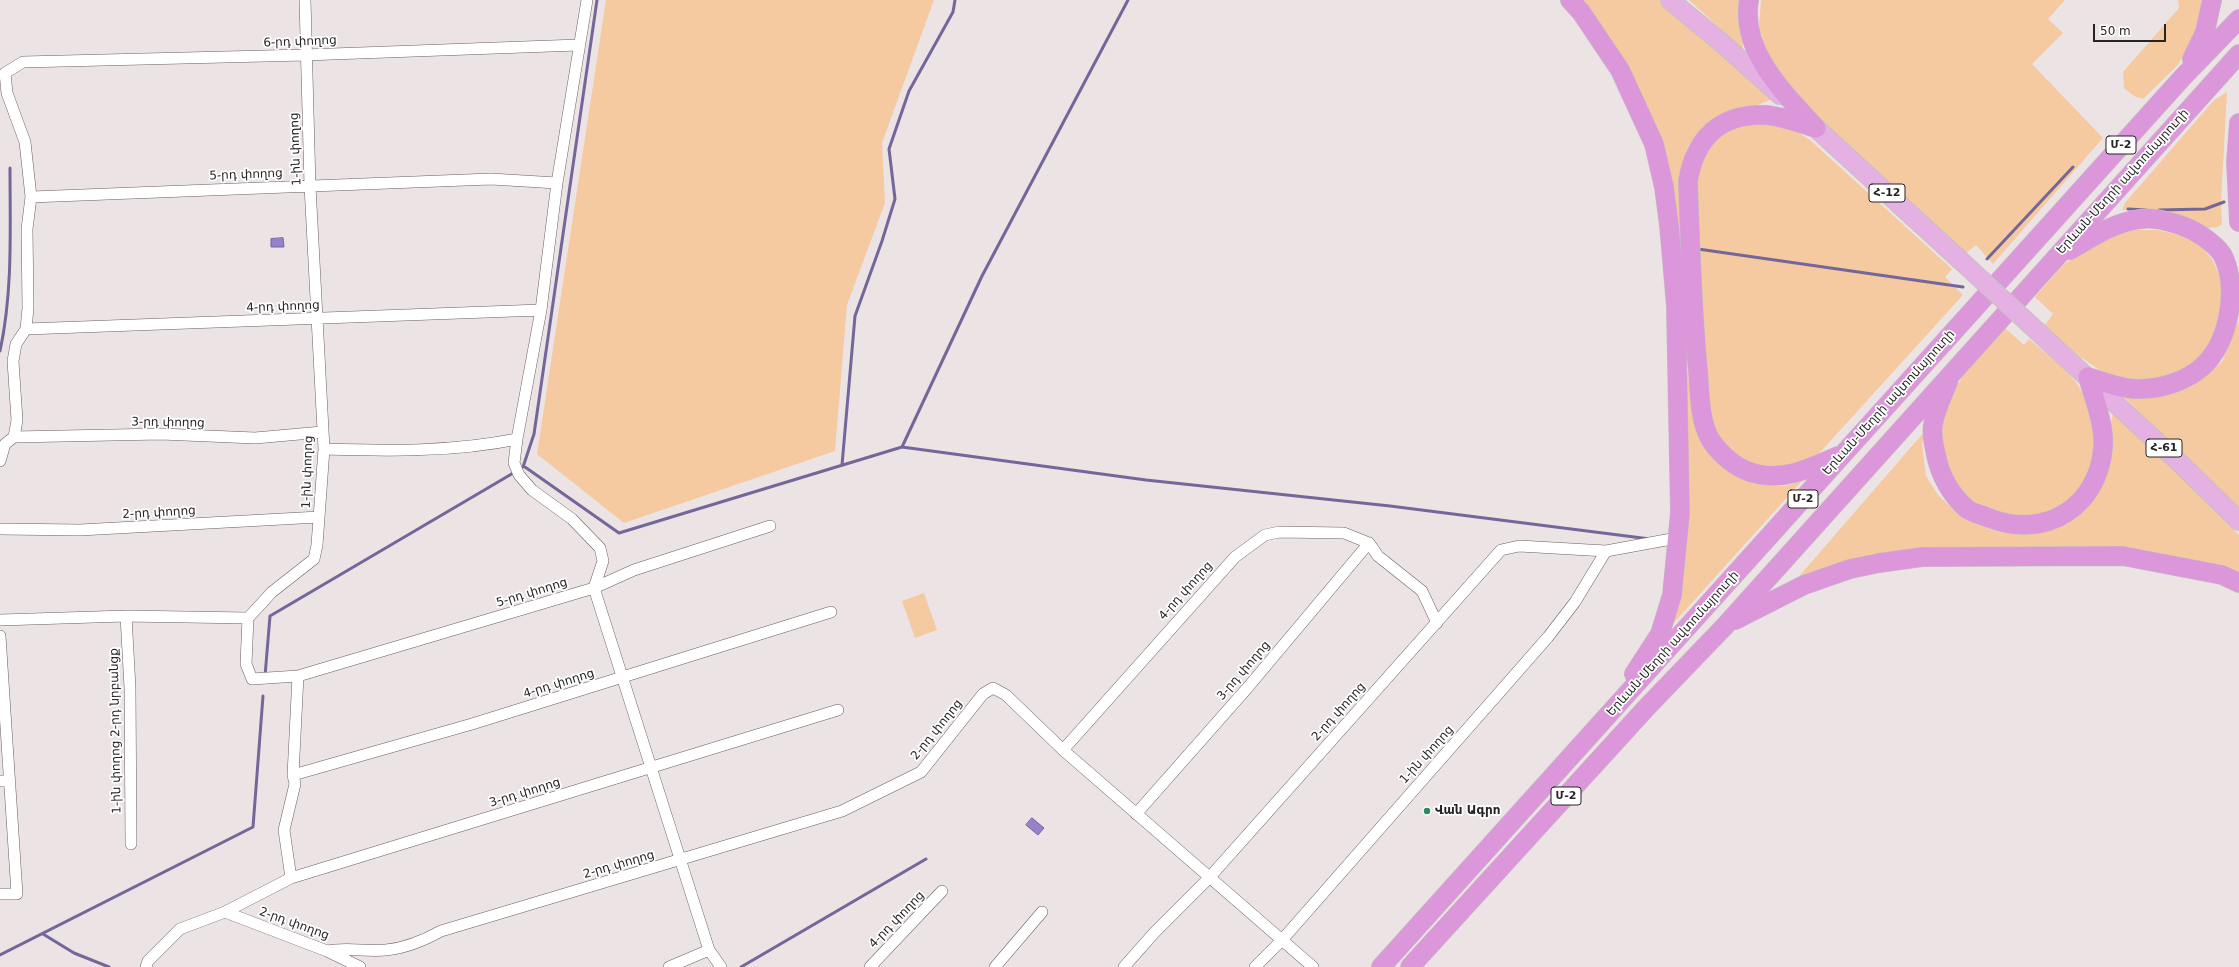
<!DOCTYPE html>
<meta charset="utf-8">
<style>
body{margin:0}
#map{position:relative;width:2239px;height:967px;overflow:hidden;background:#ece3e5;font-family:"DejaVu Sans",sans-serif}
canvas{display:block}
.scale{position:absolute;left:2093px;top:24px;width:73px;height:18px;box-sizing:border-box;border:2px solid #272425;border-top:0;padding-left:5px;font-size:12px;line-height:14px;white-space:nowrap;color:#272425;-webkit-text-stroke:3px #fff;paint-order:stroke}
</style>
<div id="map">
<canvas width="2239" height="967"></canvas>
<div class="scale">50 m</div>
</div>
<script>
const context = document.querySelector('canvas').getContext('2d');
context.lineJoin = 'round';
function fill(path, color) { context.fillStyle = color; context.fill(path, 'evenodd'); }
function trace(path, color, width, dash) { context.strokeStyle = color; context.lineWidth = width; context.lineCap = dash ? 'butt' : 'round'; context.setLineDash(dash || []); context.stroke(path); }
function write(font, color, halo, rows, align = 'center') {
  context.font = font + ' "DejaVu Sans","Noto Sans Armenian",sans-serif'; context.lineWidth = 3.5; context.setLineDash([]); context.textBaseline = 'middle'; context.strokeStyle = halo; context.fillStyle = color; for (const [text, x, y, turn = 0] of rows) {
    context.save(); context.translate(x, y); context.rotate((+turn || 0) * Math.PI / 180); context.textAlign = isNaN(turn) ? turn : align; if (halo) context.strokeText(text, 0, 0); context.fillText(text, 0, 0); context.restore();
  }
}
const green = new Path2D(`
 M606,0H934L882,143L885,203L847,305L835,451L624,523L537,454Z
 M1577,0H1660L1772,99L1703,128L1688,146L1682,165L1680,181L1684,352L1695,416L1715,460L1754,484L1785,486L1802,481L1661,637L1679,409L1651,140Z
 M1689,0H1740L1743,50Z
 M1761,0H2065L2048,19L2063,33L2032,64L2103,138L1993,264L1976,245L1965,254L1922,217L1804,104L1772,67L1759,27Z
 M2178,0H2205L2197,31L2178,65L2143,99L2134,96L2124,88L2123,72L2179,8Z
 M2227,92L2221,202L2222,224C2212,237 2156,213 2141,210C2135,209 2128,210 2122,210L2125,203L2214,100Z
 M1757,122L1790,127L1810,140L1952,269L1945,277L1963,295L1814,459L1793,468H1762L1729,454L1717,436L1709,415L1700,356L1695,182L1707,142L1724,128Z
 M2135,230H2157L2179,235L2199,244L2212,259L2222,281L2220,324L2196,365L2159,381L2122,379L2101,371L2079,356L2044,326L2053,314L2035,297L2064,264L2107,236Z
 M2238,322L2239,323V511L2125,398L2150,396L2192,386L2222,362Z
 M2004,327L2024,345L2029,339L2059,364L2076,382L2089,404L2097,429L2087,484L2054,512L2018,520L1980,509L1956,489L1938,433L1945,403L1965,373Z
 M2113,411L2189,483L2239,535V574L2158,554L2056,547L1852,560L1795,581L1925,431L1922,443L1926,476L1938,495L1964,519L1998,532L2021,534L2078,514L2092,502L2102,484Z
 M924,593L937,630L915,638L902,601Z`);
const water = new Path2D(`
 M283,238L284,247H271V239Z
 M1032,818L1044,828L1038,835L1026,825Z`);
const stream = new Path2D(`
 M2128,209L2146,210
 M2159,210L2205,209L2224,202
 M1698,249L1963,287
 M1987,259L2073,167
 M0,351C13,291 10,229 10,168
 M902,447L1146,480L1390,506L1650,539
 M842,465L855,316L882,241L895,199L889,149L909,91L953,12L955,0
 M523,467L534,434L597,0
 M525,467L619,533L902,447L982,276L1128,0
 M265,676L270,616L515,472
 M43,934L74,953L109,967
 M0,955L253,827L263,696
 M741,967L926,859`);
const minor = new Path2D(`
 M587,0L557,183L541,310L517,439L514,463L519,475L532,490L572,519L600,548L603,561L594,588L709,950L721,967
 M31,197L491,179L557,183
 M26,329L541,310
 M14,437L161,434L255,438L322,432
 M324,449C388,451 454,452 517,439
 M0,461L5,444L14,437L17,420L13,361L16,344L26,329L28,308L27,229L31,197L25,142L7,93L5,73L23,62L305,55L578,45
 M0,529L80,530L319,517
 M1369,543L1378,556L1422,591L1437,623
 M126,616L130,688L131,844
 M248,618L246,664L252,679L298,676L594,588L634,570L770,526
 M0,620L126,616L248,618L272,592L314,559L317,545L324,449L310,186L305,0
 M0,636L17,894H0
 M1063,750L1235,557L1265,535L1279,532L1344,533L1369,543
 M293,775L472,724L831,612
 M0,781H10
 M1136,814L1249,686L1369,543
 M291,878L284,830L295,784L293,775L298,676
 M225,912L327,951L360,967
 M327,951C348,947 365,952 386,950C406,948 423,941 441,931L842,811L921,772L983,694L993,688L1006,695L1063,750L1313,967
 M146,967L148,961L180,929L225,912L291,878L838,710
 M669,967L709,950
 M870,967L942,891
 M995,967L1042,912
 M1124,967L1154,933L1209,878L1501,550L1519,546L1606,551L1677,538
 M1255,967L1282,940L1548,637L1575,602L1606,551`);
const primary = new Path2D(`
 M1670,0L1723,44L1780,95
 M1805,118L1959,259
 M2037,331L2183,466L2239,521`);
const trunk = new Path2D(`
 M1570,0L1581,12L1620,70L1654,144L1664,187L1669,225L1676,306L1680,513L1672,595L1660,634L1634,674
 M1749,0C1740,51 1784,93 1816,128
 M2192,59L2205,32L2212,0
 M2239,123L2236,162L2239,222
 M1816,128C1799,123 1782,116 1765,115C1720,113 1695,139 1688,181C1690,244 1692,308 1698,371C1700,393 1699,419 1710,439C1721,456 1738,470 1757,474C1786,481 1812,467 1838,456
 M2070,250C2093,237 2114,222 2141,219C2155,217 2166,221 2180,225C2195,230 2212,241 2222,254C2239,286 2230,342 2202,367C2185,382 2160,389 2138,389C2121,389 2104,382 2088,377
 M1948,382C1943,395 1935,410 1933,425C1931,435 1934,445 1936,455C1940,475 1951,495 1967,509C1972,513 1983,515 1989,518C2045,540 2098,507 2103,448C2105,425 2094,399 2088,377
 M1735,620L1804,585L1850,569L1879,563L1922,557L2123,556L2222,575L2239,583
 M1381,967C1649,671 1915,374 2182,78L2239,19
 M1410,967L1647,707L1724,627L2239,54`);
const primaryBridge = new Path2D(`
 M1959,259L2037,331`);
const markers = [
 [1427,811,4,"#2c8a61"]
];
const shields = [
 [2121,145,30],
 [1887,193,36],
 [2164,448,36],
 [1803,499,30],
 [1566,796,30]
];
const shieldNames = [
 ["Մ-2",2121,145],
 ["Հ-12",1887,193],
 ["Հ-61",2164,448],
 ["Մ-2",1803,499],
 ["Մ-2",1566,796]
];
const streetNames = [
 ["6-րդ փողոց",300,42,-2],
 ["1-ին փողոց",296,149,-92],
 ["5-րդ փողոց",246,175,-2],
 ["Երևան-Մեղրի ավտոմայրուղի",2123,182,-48],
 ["4-րդ փողոց",283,307,-2],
 ["Երևան-Մեղրի ավտոմայրուղի",1889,403,-48],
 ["3-րդ փողոց",168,423,1],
 ["1-ին փողոց",308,472,-88],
 ["2-րդ փողոց",159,513,-3],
 ["4-րդ փողոց",1186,591,-48],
 ["5-րդ փողոց",532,593,-17],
 ["Երևան-Մեղրի ավտոմայրուղի",1673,644,-48],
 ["3-րդ փողոց",1244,671,-49],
 ["4-րդ փողոց",559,684,-17],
 ["2-րդ փողոց",1339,712,-48],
 ["2-րդ փողոց",937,730,-51],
 ["1-ին փողոց 2-րդ նրբանցք",116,731,-91],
 ["1-ին փողոց",1427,755,-48],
 ["3-րդ փողոց",525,793,-17],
 ["2-րդ փողոց",619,865,-16],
 ["4-րդ փողոց",897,920,-46],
 ["2-րդ փողոց",294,924,20]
];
const poiNames = [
 ["Վան Ագրո",1435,811]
];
fill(green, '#f5caa1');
fill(water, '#9682cc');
trace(water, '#75669a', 1);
trace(stream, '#75669a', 3);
trace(minor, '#686062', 12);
trace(primary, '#c3c2c2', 20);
trace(trunk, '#c3c2c2', 20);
trace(minor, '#fff', 11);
trace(primary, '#e5b1e3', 18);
trace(trunk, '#dc97da', 19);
trace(primaryBridge, '#c3c2c2', 20, []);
trace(primaryBridge, '#e5b1e3', 18);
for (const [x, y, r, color] of markers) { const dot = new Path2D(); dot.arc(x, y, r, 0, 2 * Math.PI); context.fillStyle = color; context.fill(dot); trace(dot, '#fff', 1.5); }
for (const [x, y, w] of shields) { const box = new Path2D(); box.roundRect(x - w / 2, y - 9, w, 18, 3); context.fillStyle = '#fff'; context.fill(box); trace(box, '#272425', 1); }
write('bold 11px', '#272425', null, shieldNames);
write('12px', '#272425', '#fff', streetNames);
write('bold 12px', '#272425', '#fff', poiNames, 'left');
</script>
